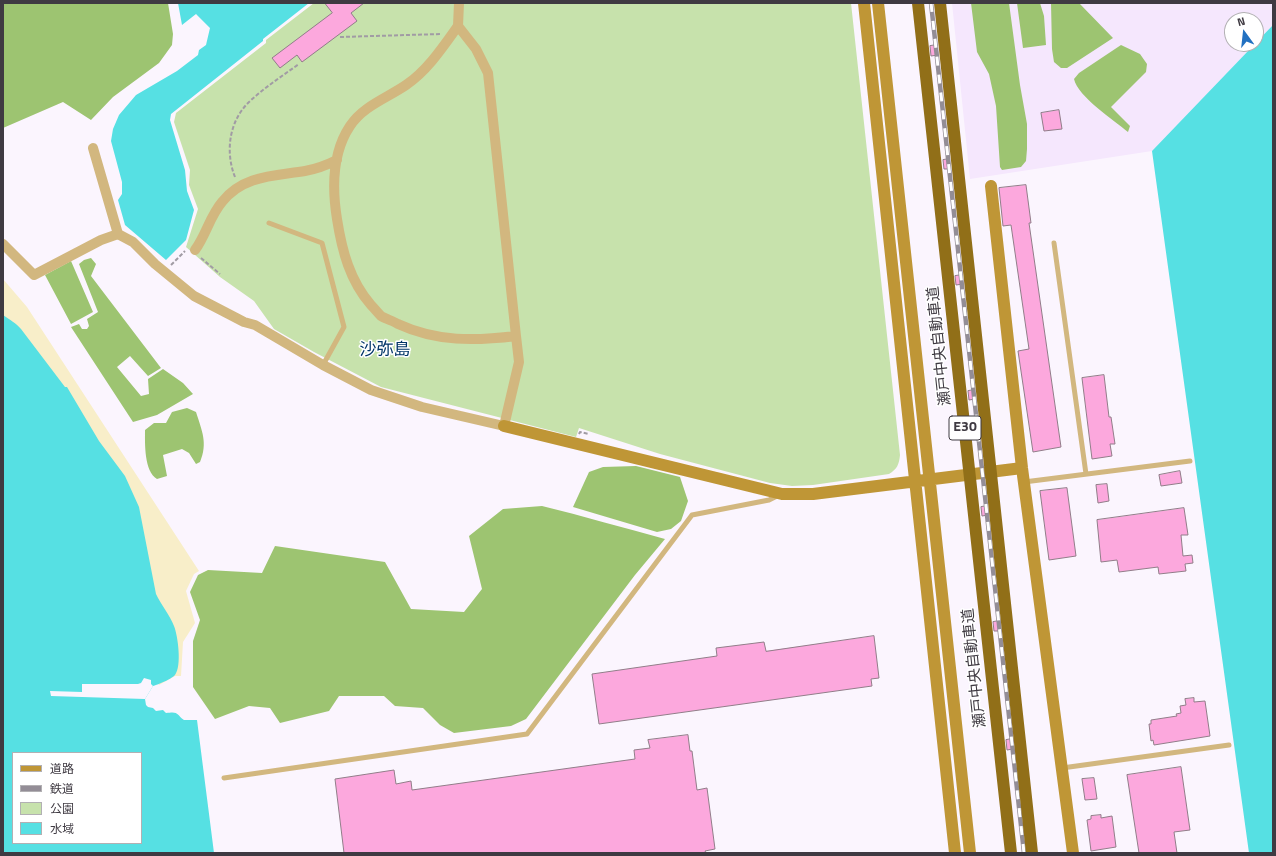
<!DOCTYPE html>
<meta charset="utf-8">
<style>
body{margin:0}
#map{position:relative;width:1276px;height:856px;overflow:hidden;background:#fbf5fe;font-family:"Titillium Web","Noto Sans JP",sans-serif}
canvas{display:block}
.frame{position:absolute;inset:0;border:4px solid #3f3a42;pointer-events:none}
.legend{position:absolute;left:12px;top:752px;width:130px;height:92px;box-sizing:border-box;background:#fff;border:1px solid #b2b0b3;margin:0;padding:5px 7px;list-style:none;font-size:12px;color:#3f3a42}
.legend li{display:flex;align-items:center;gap:8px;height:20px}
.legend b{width:20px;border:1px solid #b2b0b3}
.north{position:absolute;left:1224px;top:12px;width:40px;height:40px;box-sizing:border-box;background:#fff;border:1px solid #b2b0b3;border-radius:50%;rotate:345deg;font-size:11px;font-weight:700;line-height:16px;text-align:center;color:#3f3a42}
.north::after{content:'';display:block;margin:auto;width:14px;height:18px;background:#2371c1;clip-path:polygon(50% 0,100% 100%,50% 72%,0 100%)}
</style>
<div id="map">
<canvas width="1276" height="856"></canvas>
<div class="frame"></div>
<ul class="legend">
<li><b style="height:5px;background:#bf9636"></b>道路</li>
<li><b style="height:5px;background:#938d96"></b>鉄道</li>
<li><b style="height:11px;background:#c7e2ac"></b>公園</li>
<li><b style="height:11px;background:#56e0e3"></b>水域</li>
</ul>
<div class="north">N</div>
</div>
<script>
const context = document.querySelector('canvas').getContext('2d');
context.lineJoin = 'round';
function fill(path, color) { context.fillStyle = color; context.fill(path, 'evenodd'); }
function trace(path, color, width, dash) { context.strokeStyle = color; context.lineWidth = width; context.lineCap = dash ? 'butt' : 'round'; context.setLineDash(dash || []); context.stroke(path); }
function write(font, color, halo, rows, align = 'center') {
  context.font = font + ' "Titillium Web","Noto Sans JP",sans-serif'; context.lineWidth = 3; context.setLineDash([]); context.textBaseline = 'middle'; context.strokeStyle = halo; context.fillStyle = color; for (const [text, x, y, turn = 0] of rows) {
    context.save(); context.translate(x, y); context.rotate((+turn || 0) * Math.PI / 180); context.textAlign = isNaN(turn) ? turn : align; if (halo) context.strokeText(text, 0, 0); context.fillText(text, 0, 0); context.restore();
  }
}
const built = new Path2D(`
 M952,3H1273V25L1256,43V20H1232V44H1255L1152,151L970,179Z`);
const green = new Path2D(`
 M314,3H851L900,455C899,465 897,469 889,474L813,485L792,486L770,483L660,454L579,428L576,437L381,387L314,352L274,329L254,301L220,277L186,247L198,209L189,185L190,170L174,122L176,113L266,43V40Z`);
const forest = new Path2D(`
 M3,3H168L173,34L172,45L159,63L113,97L91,120L63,102L3,128Z
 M971,3H1009L1020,85L1027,124V149L1026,161L1021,167L1002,170L1000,167L996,106L989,74L977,52Z
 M1017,3H1040L1044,16L1046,45L1023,48Z
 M1051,3H1079L1113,38L1067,68H1061L1054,62L1052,49Z
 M1121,45L1140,54L1147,64L1146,72L1111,107L1130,126L1128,132C1114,120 1078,97 1074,79L1079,73Z
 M91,258L96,264L91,276L161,368L148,376L130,356L117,367L141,396L149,394L148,379L163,369L183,383L193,394L157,415L133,422L71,327L79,324L82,329H87L89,326L87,319L98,312L79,264L84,260Z
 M71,261L93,312L71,324L45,275Z
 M187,408L196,412C202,431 208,443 200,462L196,464L189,453L182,449L163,455L167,476L157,479C144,471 145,444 145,430L154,423H166L172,412Z
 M636,466L680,477L688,501L681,521L671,529L657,532L573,507L589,472L603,467Z
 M542,506C583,516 624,528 665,539L635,575L526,719L511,726L454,733L440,725L423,708L395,706L384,696H339L329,711L280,723L270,708L249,706L215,719L193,687V641L200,620L190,592L198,575L208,570L262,573L275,546L385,562L411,609L464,612L482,589L469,536L503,509Z`);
const sand = new Path2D(`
 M3,279L27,307L199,571L194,574L186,591L195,623L183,642L181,676H175L159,685L3,346Z`);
const water = new Path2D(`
 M178,3H309L263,39V41L171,114L170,120L185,170L187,191L194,210L186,240L166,260L125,225L118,200L122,194V182L111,141L113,129L119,115L136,95L177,71L198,55L199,50L206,45L210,28L196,14L182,25Z
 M1273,25V853H1249L1152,151Z
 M3,315C10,320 16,323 21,329L65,387H67L99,441L125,476L139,507L156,594C161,605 170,615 174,626C178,636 182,666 175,675C173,678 158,685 153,686L145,699L146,705L148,707L153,708L156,711L163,710L166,713C179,711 176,714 184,720H197L214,853H3ZM13,753H141V843H13Z`);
const pier = new Path2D(`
 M144,678L151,680V684L153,686L145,699L51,696L50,691L82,692V684H138L141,683Z`);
const building = new Path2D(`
 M325,3H364L351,13L357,21L302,62L297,55L280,68L272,58L332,13Z
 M937,45L938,55L931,56L930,46Z
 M1059,110L1062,129L1044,131L1041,113Z
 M949,159L950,169H944L943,160Z
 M1026,185L1031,223H1029L1061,447L1033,452L1018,351L1029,349L1011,225L1003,226L999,188Z
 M962,275L963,284L956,285L955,276Z
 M1104,375L1109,417H1111L1115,444H1110L1112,456L1092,459L1082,378Z
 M974,390L975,399L969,400L968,391Z
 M1180,471L1182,483L1161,486L1159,475Z
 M1107,484L1109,501L1098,503L1096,485Z
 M1067,488L1076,556L1049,560L1040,491Z
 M987,506L988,515L982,516L981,507Z
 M1184,508L1188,535H1181L1183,556L1192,555L1193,563L1185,564L1186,571L1159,574L1158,567L1119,572L1117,560L1101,562L1097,520Z
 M999,621L1000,631H994L993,622Z
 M874,636L879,678L871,679L872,686L599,724L592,674L717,656L716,648L764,642L766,651Z
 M1194,698V702L1205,701L1210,736L1154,745L1153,740L1151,741L1149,724H1151V720L1177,716L1176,714L1181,713L1180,706L1186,705L1185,699Z
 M688,735L690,751H692L697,790L707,788L715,849L705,851L706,853H344L335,779L394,770L396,784L411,781L412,790L635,759L634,750L650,748L648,740Z
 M1012,739L1013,749L1007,750L1006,740Z
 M1181,767L1190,830L1174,832L1177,853H1139L1127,775Z
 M1094,778L1097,799L1085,800L1082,779Z
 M1101,815V818L1112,816L1116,847L1091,851L1087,820L1091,819V816Z`);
const path = new Path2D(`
 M827,3V4
 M340,37L441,34
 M235,177C225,152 229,121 249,102C264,88 282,76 299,64
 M201,258L220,274
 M171,265L185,251
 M579,434L580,432L589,434`);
const lane = new Path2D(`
 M269,223L322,243L344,327L323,365
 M1054,243L1086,474
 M1024,482L1190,461
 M1062,768L1229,745
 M224,778L527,734L692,515L769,500L779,495`);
const street = new Path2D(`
 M458,26C443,47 427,71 406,85C387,98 363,106 350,126C332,153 332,188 337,219C342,251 350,281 371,305C374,308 378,313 381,316C386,319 393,321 398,324C437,342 475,341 516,336
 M93,148L118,234L133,242L155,264L194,296L244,322L255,325L323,365L371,390L422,407L504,426L519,362L516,336L488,73L476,49L458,26L459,3
 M3,244L34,275L101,240L118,234
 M195,250C206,235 210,216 222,202C243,175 275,176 305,171C316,169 327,165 337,160`);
const secondary = new Path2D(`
 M864,3L955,853
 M878,3L970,853
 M991,186L1022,468L1073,853
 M504,426L782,494H813L1022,468`);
const rail = new Path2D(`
 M931,3L1024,853`);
const highwayBridge = new Path2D(`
 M918,3L1011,853
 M940,3L1032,853`);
const shields = [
 [965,428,32]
];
const shieldNames = [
 ["E30",965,428]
];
const streetNames = [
 ["瀬戸中央自動車道",940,346,-96],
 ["瀬戸中央自動車道",975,668,-96]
];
const quarterNames = [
 ["沙弥島",385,351]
];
fill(built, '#f5e7fd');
fill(green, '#c7e2ac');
fill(forest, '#9dc471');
fill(sand, '#f8eec9');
fill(water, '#56e0e3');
fill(pier, '#fbf5fe');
fill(building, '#fca8dd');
trace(building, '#917d89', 1);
trace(path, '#a19ba4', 2, [4, 2]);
trace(lane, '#d2b77f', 5);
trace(street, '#d2b77f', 10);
trace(secondary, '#bf9636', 12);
trace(rail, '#938d96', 4.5);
trace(rail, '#fff', 3, [9]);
trace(highwayBridge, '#916f18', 12);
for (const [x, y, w] of shields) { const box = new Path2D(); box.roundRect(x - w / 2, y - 12, w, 24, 3); context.fillStyle = '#fff'; context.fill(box); trace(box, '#3f3a42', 1); }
write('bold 14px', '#3f3a42', null, shieldNames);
write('15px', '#3f3a42', '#fff', streetNames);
write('17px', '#013567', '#fff', quarterNames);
</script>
